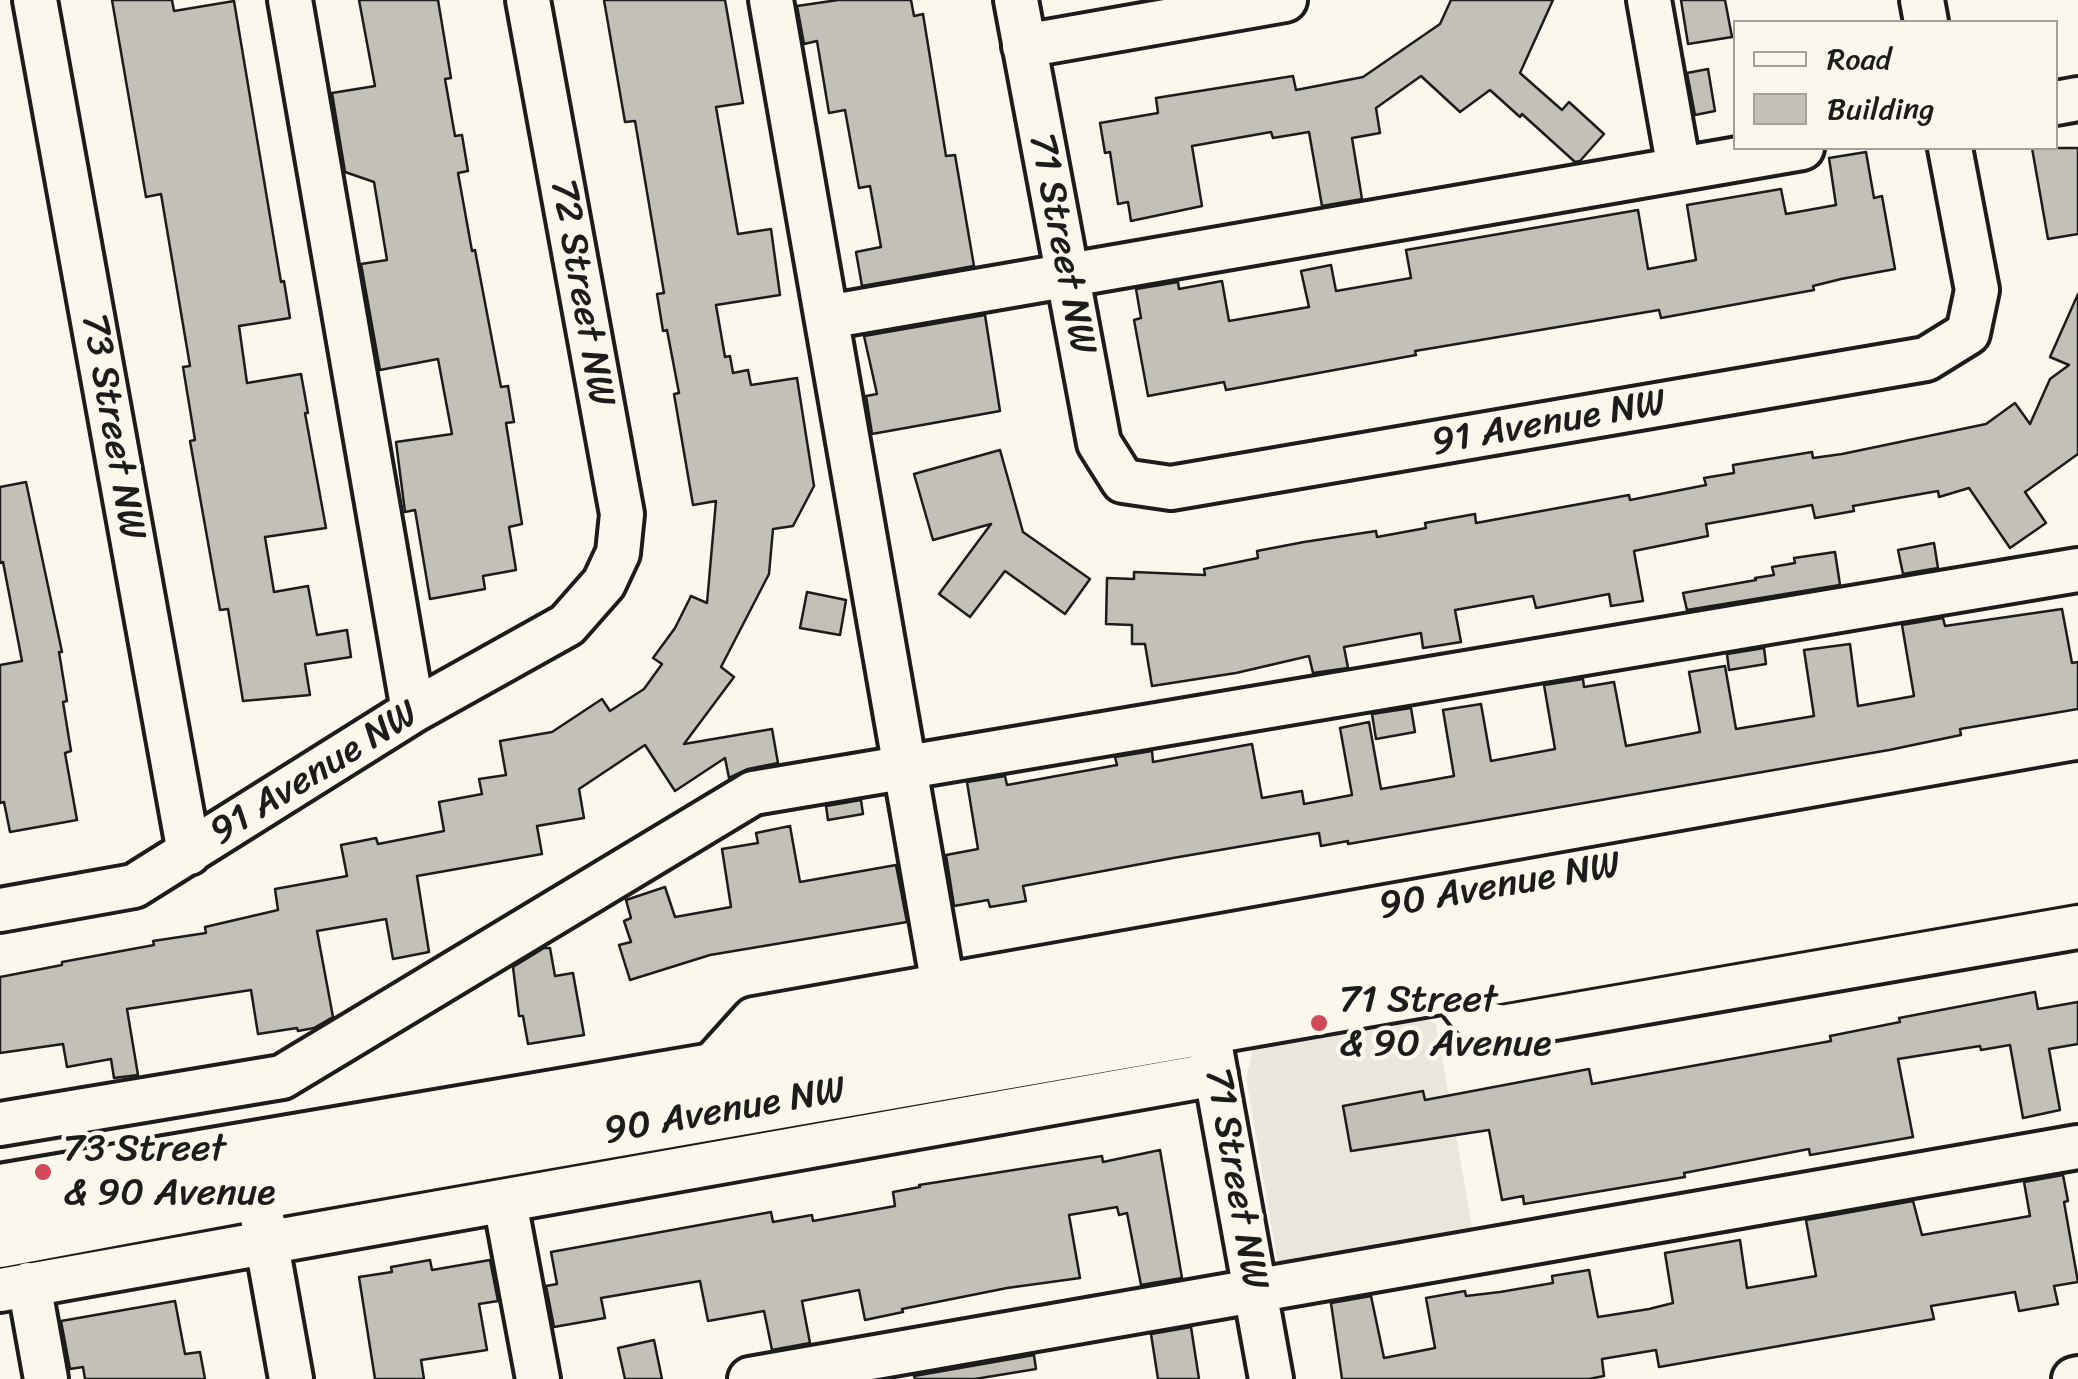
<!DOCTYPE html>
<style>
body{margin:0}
#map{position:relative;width:2078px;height:1379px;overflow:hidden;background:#fbf7ec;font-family:Sriracha,sans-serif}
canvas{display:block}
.legend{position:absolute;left:1733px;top:20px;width:325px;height:130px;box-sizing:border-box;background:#fbf7ec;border:2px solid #a29f99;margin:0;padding:12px 18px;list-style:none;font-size:30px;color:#1c1c1c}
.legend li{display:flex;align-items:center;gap:20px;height:50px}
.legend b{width:50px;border:2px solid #a29f99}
</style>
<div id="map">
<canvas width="2078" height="1379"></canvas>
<ul class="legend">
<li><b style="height:12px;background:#fbf7ec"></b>Road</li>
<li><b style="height:28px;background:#c3c0b8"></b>Building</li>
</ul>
</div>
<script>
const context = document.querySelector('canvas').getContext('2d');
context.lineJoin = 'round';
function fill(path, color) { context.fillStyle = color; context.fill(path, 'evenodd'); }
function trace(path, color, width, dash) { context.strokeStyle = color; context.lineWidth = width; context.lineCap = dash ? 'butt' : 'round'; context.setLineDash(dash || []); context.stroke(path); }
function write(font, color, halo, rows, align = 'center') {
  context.font = font + ' Sriracha,sans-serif'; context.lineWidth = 9; context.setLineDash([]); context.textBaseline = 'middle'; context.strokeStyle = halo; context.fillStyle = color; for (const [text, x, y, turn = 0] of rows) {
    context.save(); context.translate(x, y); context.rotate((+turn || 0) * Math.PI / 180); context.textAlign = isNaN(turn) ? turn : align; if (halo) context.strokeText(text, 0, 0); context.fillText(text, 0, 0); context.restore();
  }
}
const built = new Path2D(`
 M1403,1011L1436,1024L1474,1237L1279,1271L1246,1078L1254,1046Z`);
const building = new Path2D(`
 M112,0H172L174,11L234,1L281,282L284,281L290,318L239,326L247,383L301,374L308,413H305L326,528L265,537L274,592L308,586L317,635L347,630L351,657L305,664L310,695L243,701L228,609L220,610L190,441L195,440L183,367L190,366L161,194L146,197Z
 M359,0H438L451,78L445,79L455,136L462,135L468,171L458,173L472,251L475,250L501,387L508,386L514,422L506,423L522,524L509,527L516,570L483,576L485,589L430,599L415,510L405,512L396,442L452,434L438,359L380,370L361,264L387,260L374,182L345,172L332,93L375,86Z
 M604,0H725L743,103L716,107L738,234L771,229L780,295L716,305L725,357L730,356L733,373L748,370L751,385L797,378L814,486L793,526L773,529L769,574L721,667L734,677L684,744L772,729L778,763L748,769L729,778L725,758L675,791L645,745L579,789L584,818L537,826L542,854L417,876L429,952L393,959L386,919L317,931L333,1017L314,1028L298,1031L297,1028L258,1034L251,990L127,1009L138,1075L114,1078L111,1059L67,1067L63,1044L0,1053V977L62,965V962L154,945L153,941L206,933L205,927L278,910L275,889L347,876L341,845L376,838L378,844L444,831L439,802L482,794L479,779L506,775L500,741L552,732L602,699L610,711L644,689L662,664L653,658L675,628L691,596L707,603L716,501L693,505L674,394L679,393L667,330L663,331L657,294L664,293L635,121L625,122Z
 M838,0H911L914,16L923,14L946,156L955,155L974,266L862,286L856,252L881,247L870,186L859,188L845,110L829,113L817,41L804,44L797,6Z
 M1451,0H1553L1520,73L1562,110L1569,102L1604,134L1580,161L1575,162L1522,114L1520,117L1490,90L1460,112L1421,76L1376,108L1380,133L1352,138L1362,199L1322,206L1309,132L1273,138L1271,132L1192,146L1202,206L1131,221L1128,202L1118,204L1110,152L1105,153L1100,123L1158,113L1156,98L1293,76L1296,90L1363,77L1440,24Z
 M1681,0H1725L1732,37L1688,44Z
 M1708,69L1715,111L1695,115L1687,73Z
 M2032,148H2078V234L2048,239Z
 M1866,152L1874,198L1882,196L1895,269L1841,279L1813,286L1814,290L1661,318L1659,310L1415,351L1416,355L1226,390L1224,382L1148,396L1134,320L1141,318L1136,289L1178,282L1179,289L1222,281L1229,321L1309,307L1301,271L1331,265L1336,291L1411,278L1406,250L1638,210L1648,269L1696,260L1687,205L1781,189L1786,214L1836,205L1829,158Z
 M2078,294V454L2025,492L2046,523L2010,548L1969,488L1939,497L1938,491L1853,506L1854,511L1815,518L1812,505L1706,524L1708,536L1634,551L1643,601L1611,606L1609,594L1536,608L1533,596L1455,610L1461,642L1423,648L1421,633L1344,647L1348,668L1313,673L1309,656L1236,673L1152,686L1145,644H1132V625L1106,624L1107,578L1134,579V572L1205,575L1204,569L1258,558L1257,551L1304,542L1376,531L1377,537L1426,528L1425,523L1475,514L1476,523L1629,495L1630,500L1706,485L1704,478L1734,473L1733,465L1812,452L1813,458L1842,454L1986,424L2015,403L2030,424L2050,379L2069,365L2050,357Z
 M985,315L1000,411L872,434L866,396L877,394L864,336Z
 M1000,450L1023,532L1090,579L1065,614L1005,571L970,617L939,594L991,524L933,540L914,474Z
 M26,482L62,652H59L67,701L63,702L71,751L65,753L77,820L10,832L4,802L0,803V665L22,661L3,562L0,563V487Z
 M1934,543L1938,568L1903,574L1898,550Z
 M1835,552L1840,585L1687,610L1683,593L1756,580L1755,578L1774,575L1772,567L1795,563L1794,558Z
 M807,592L846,600L840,635L800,628Z
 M2062,609L2072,663L2078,662V709L1960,729L1961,735L1889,750L1348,844V841L1321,846L1319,833L1173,858L1023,886L1026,901L990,907L988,900L954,906L946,855L978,849L967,782L1005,776L1007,785L1117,765L1115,757L1152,751L1153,762L1252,744L1262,798L1302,791L1304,804L1352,795L1340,728L1369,722L1381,789L1454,776L1443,710L1481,704L1491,761L1555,749L1544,685L1583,679L1584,687L1614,682L1626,746L1700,732L1689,672L1725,666L1736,729L1814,716L1804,650L1850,644L1858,706L1914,696L1902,625L1943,618L1945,626Z
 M1764,648L1766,664L1729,670L1727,654Z
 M1411,708L1415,732L1376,739L1372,714Z
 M861,800L863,814L828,820L826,806Z
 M790,826L800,882L896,865L907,922L710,955L630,980L619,945L631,942L624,921L631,918L626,900L665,887L675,917L731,907L722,849L758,843L756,833Z
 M544,948H550L555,976L573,973L584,1035L528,1044L523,1016H519L513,967Z
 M2035,992L2038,1009L2078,1002V1044L2049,1049L2060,1110L2023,1118L2010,1045L1981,1050L1980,1046L1898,1059L1913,1137L1810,1155L1809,1149L1684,1173L1685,1177L1524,1204L1523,1196L1502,1200L1489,1130L1351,1151L1343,1106L1423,1091L1425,1100L1589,1069L1592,1084L1831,1041L1830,1036L1900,1022L1899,1018Z
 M1160,1150L1182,1278L1141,1285L1127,1213L1119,1215L1117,1207L1069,1215L1080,1278L1007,1288L902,1309L903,1312L865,1320L859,1290L802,1301L810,1343L772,1350L764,1311L708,1321L700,1281L601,1298L605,1318L554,1327L546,1286L557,1284L551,1252L771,1212L773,1222L812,1215L813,1221L895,1206L893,1192L920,1187L919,1185L1102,1156L1103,1162Z
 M2063,1175L2068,1201L2064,1202L2078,1282L2054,1286L2058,1304L2019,1311L2015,1292L1931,1306L1934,1319L1659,1367L1656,1350L1602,1359L1604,1376L1589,1379H1342L1331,1303L1371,1296L1384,1358L1435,1348L1426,1298L1465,1291L1466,1296L1500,1292L1553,1283L1552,1276L1589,1270L1598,1317L1649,1309L1673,1303L1665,1253L1740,1240L1747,1288L1816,1276L1806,1220L1913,1201L1922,1235L2030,1216L2024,1182Z
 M430,1260L432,1270L490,1260L498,1301L479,1304L487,1350L421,1360L424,1379H375L359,1277L392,1272L391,1267Z
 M175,1301L185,1354L200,1352L205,1379H85L83,1367L70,1369L61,1321Z
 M1191,1327L1199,1379H1158L1151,1334Z
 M654,1340L662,1379H625L618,1348Z
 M1034,1355L1036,1369L975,1379H915L914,1376Z`);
const minor = new Path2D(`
 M35,0L189,853
 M290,0L413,711
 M771,0L943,986
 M1016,0L1099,443L1123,481L1171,488L1926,359L1968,333L1977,290L1950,148
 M1649,0L1679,169
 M1922,0L1926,22
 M1024,46L1285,0
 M2056,103L2078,99
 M827,317L1802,148
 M0,910L134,886L413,711L567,625L604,583L618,553L622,514L528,0
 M1451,985C1467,1012 1470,1021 1502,1027L2078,927
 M1211,1048L1271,1379
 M707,1071L754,1019L2078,784
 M0,1124L282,1077L753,793L2078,570
 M505,1202L538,1379
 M262,1217L291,1379
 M29,1284L46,1379
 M0,1290L1216,1074
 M750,1379L2078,1147
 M2074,1379L2078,1378`);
const major = new Path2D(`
 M0,1191L707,1071L1197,979L2078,827
 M0,1241L257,1193L2078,876`);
const markers = [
 [1319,1023,10,"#d1495b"],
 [43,1172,10,"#d1495b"]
];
const streetNames = [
 ["71 Street NW",1061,244,79],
 ["72 Street NW",581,293,80],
 ["91 Avenue NW",1549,424,-10],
 ["73 Street NW",112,427,80],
 ["91 Avenue NW",315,774,-32],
 ["90 Avenue NW",1500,887,-10],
 ["90 Avenue NW",725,1112,-10],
 ["71 Street NW",1235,1179,80]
];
const poiNames = [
 ["71 Street",1339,1001],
 ["& 90 Avenue",1339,1045],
 ["73 Street",63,1150],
 ["& 90 Avenue",63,1194]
];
fill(built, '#eae6dc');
fill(building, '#c3c0b8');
trace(building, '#1c1c1c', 2.5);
trace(minor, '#1c1c1c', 50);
trace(major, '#1c1c1c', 60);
trace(minor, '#fbf7ec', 42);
trace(major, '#fbf7ec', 52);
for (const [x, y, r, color] of markers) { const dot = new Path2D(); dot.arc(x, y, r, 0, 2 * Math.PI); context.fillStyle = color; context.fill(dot); trace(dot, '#fbf7ec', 4); }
write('38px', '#1c1c1c', '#fbf7ec', streetNames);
write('38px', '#1c1c1c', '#fbf7ec', poiNames, 'left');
</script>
